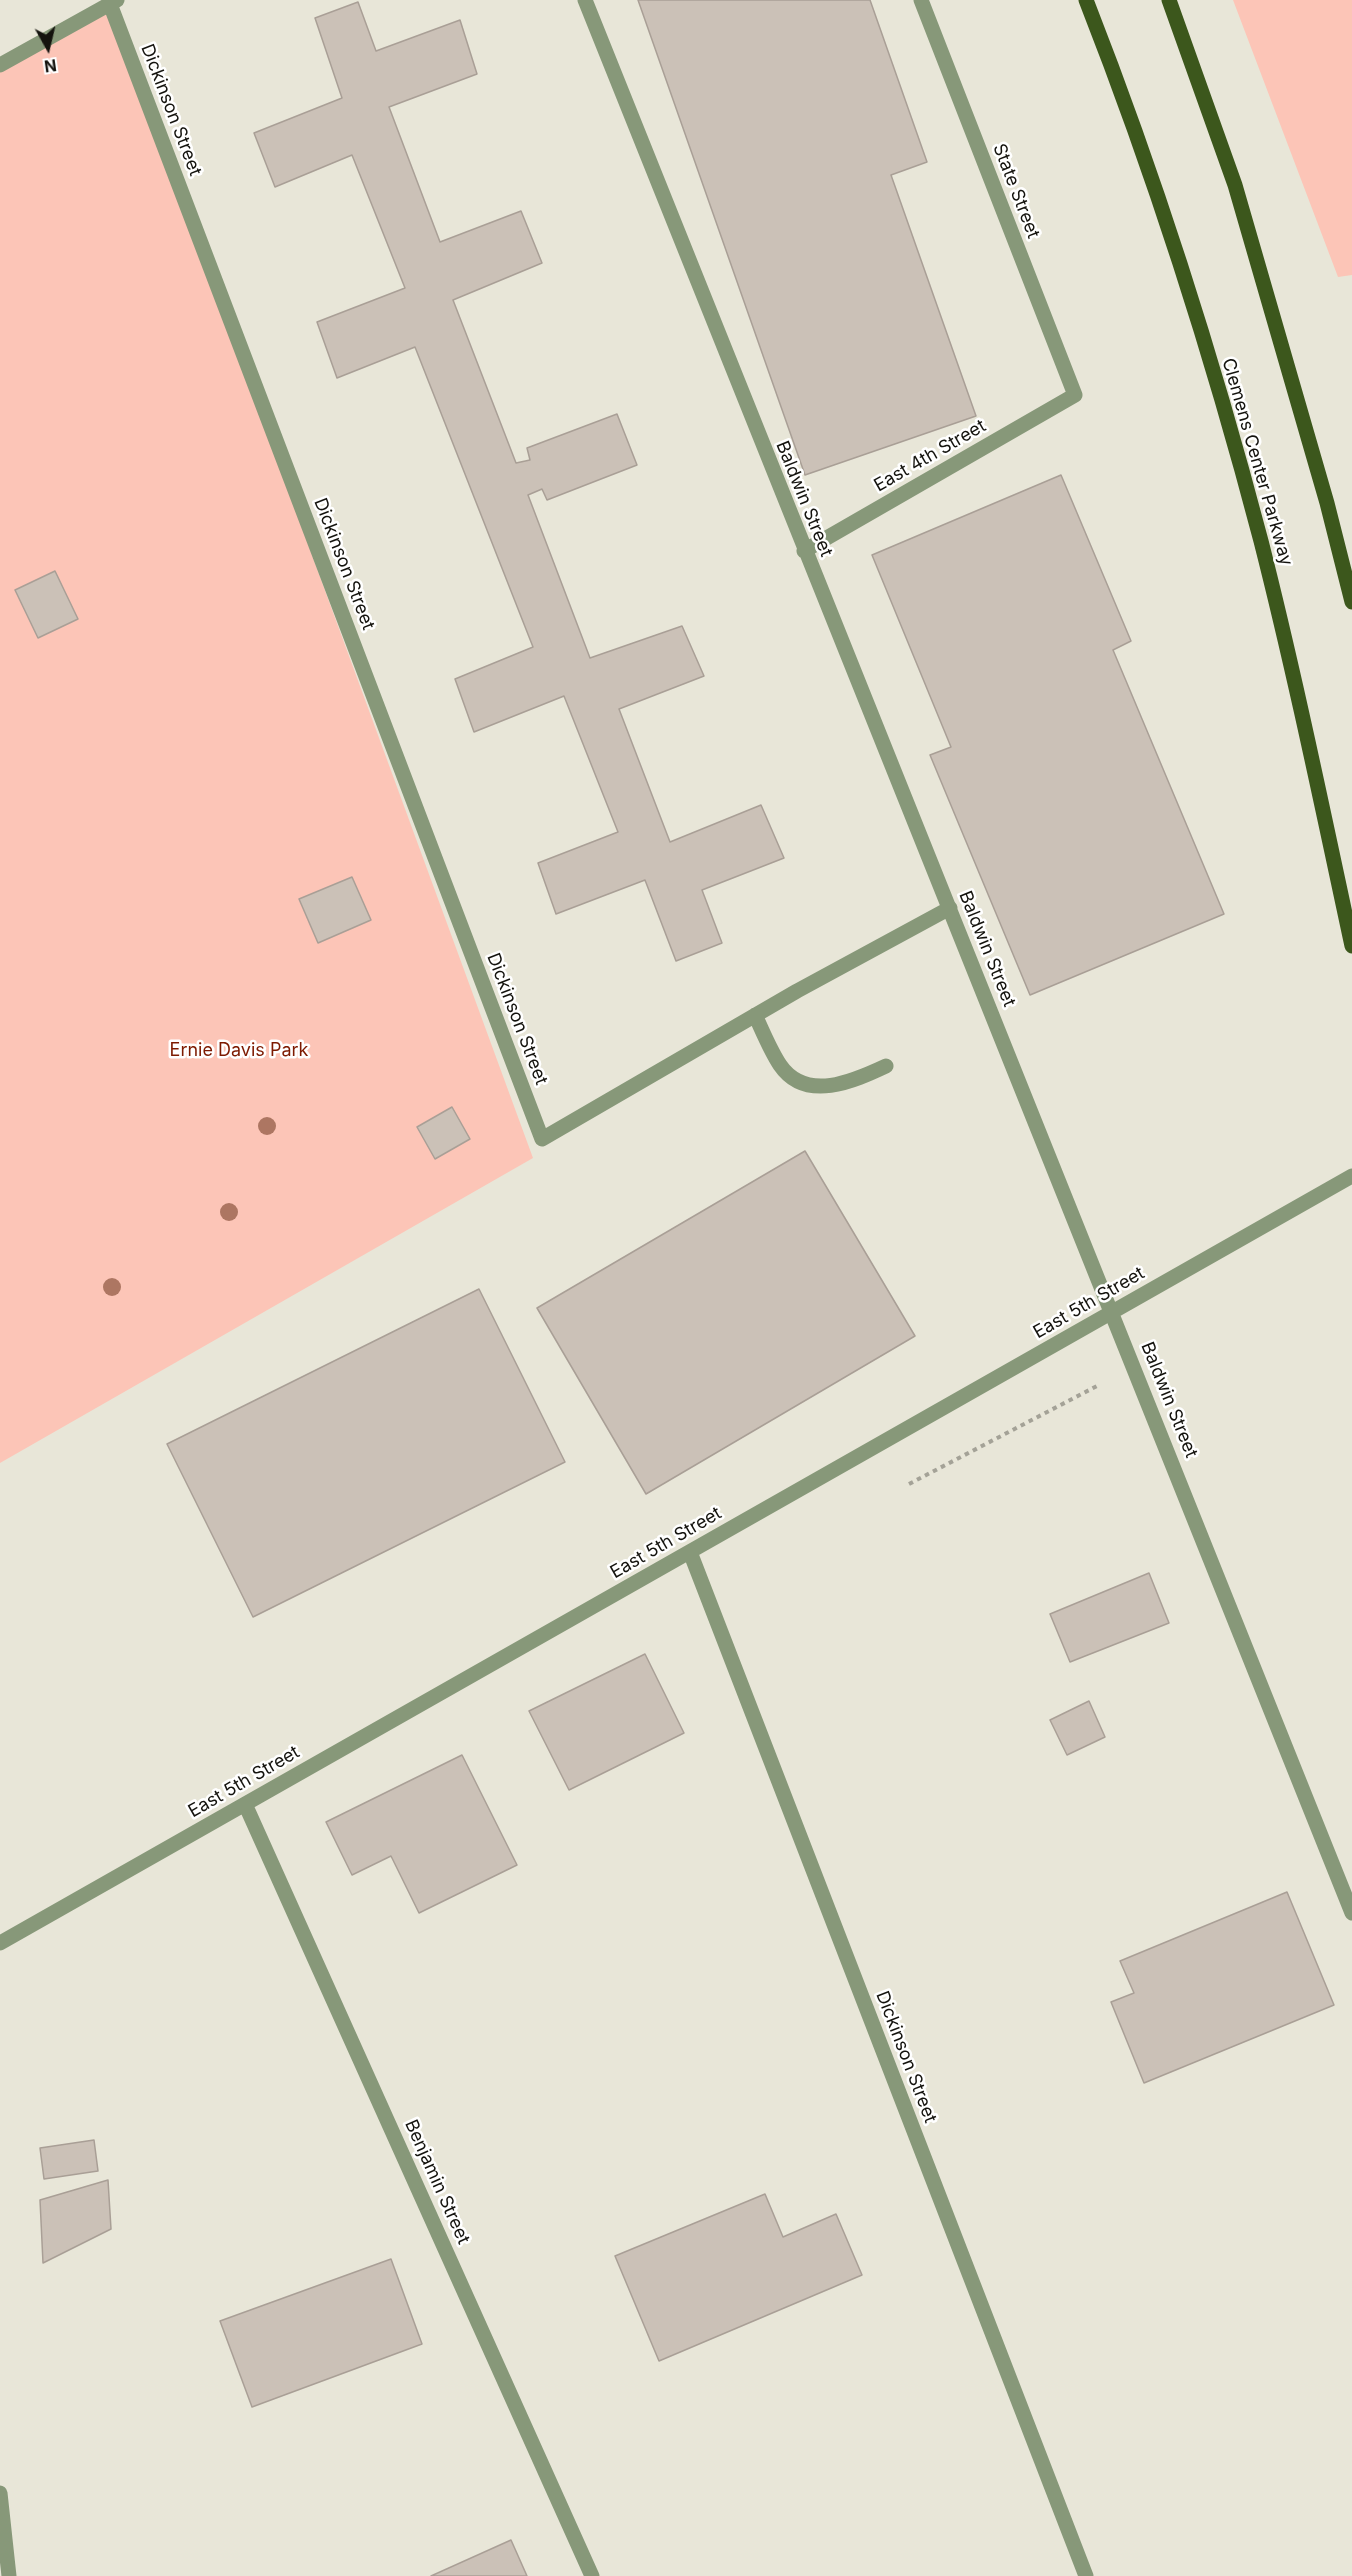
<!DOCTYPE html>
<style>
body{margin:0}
#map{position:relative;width:1352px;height:2576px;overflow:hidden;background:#e8e6d8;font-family:Inter,sans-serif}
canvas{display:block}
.north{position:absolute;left:18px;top:18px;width:60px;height:60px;-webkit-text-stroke:4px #fff;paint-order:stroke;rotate:172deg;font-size:16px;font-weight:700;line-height:24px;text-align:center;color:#14130e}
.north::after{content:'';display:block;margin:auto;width:21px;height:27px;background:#14130e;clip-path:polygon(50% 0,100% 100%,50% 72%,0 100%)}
</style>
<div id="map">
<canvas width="1352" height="2576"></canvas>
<div class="north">N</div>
</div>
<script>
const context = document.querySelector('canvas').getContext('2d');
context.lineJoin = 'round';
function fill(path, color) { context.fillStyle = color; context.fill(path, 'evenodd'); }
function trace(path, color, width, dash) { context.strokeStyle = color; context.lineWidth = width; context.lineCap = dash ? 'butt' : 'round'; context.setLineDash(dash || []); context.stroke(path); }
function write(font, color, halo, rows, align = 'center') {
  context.font = font + ' Inter,sans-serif'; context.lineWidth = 5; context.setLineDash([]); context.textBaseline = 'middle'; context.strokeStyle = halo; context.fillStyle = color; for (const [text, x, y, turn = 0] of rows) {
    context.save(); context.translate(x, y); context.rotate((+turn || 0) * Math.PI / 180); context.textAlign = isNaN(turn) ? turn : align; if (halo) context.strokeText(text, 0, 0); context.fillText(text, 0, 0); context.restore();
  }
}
const green = new Path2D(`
 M1233,0H1352V275L1338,277Z
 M110,4L533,1158L0,1463V65Z`);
const building = new Path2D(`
 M638,0H870L927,162L891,175L976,416L805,475Z
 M358,2L376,51L460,20L477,74L389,107L440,242L521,211L542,263L453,300L516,463L530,460L527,448L617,414L637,465L547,500L542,489L528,495L590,658L682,626L704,676L619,709L670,842L761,805L784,858L702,890L722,943L676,961L645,880L556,914L538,863L618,832L564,696L474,732L455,679L533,647L415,347L337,378L317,322L405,288L352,155L275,187L254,133L342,98L315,18Z
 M1061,475L1131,641L1113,650L1224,914L1030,995L930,755L951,747L872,555Z
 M55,571L78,619L38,638L15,590Z
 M352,877L371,920L318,943L299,899Z
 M452,1107L470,1139L435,1159L417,1127Z
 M805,1151L915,1336L646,1494L537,1308Z
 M479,1289L565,1462L253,1617L167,1444Z
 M1149,1573L1169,1623L1070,1662L1050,1614Z
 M645,1654L684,1733L569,1790L529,1711Z
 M1089,1701L1105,1737L1067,1755L1050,1720Z
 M462,1755L517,1865L419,1913L391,1856L352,1875L326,1822Z
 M1287,1892L1334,2005L1144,2083L1111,2002L1134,1993L1120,1961Z
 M94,2140L98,2171L44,2179L40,2148Z
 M108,2180L111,2229L43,2263L40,2200Z
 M765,2194L783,2237L836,2214L862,2275L659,2361L615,2256Z
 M391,2259L422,2344L252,2407L220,2321Z
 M511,2540L527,2576H431Z`);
const path = new Path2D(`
 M909,1484L1097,1386`);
const minor = new Path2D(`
 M585,0C838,639 1099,1274 1352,1913
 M110,4L542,1139L797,991L950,908
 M0,65L117,0
 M804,551L1075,395L921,0
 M755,1015C763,1032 770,1050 780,1065C806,1103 854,1081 886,1066
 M690,1552L1086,2576
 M245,1804L592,2576
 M0,1943L1352,1176
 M0,2493L9,2576`);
const major = new Path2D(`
 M1086,0C1155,176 1213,358 1261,541C1295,675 1323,811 1352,946
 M1169,0L1235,185L1327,503L1352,602`);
const trees = [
 [267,1126],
 [229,1212],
 [112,1287]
];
const streetNames = [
 ["Dickinson Street",171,110,69],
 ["State Street",1016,191,69],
 ["East 4th Street",930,456,-30],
 ["Clemens Center Parkway",1257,462,74],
 ["Baldwin Street",804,499,68],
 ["Dickinson Street",344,564,69],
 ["Baldwin Street",987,949,68],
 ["Dickinson Street",517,1019,69],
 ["East 5th Street",1089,1303,-30],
 ["Baldwin Street",1169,1400,68],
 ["East 5th Street",666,1543,-30],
 ["East 5th Street",244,1782,-30],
 ["Dickinson Street",906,2057,69],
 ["Benjamin Street",437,2182,66]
];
const parkNames = [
 ["Ernie Davis Park",239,1051]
];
fill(green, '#fcc5b7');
fill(building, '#cbc1b7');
trace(building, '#a99f96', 1.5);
trace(path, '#a4a297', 4, [4.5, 4.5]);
trace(minor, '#879879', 15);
trace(major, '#3c571c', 15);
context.fillStyle = '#ad7662';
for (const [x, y] of trees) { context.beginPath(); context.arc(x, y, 9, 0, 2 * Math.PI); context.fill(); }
write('18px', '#14130e', '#fff', streetNames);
write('18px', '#7d1a01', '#fff', parkNames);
</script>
